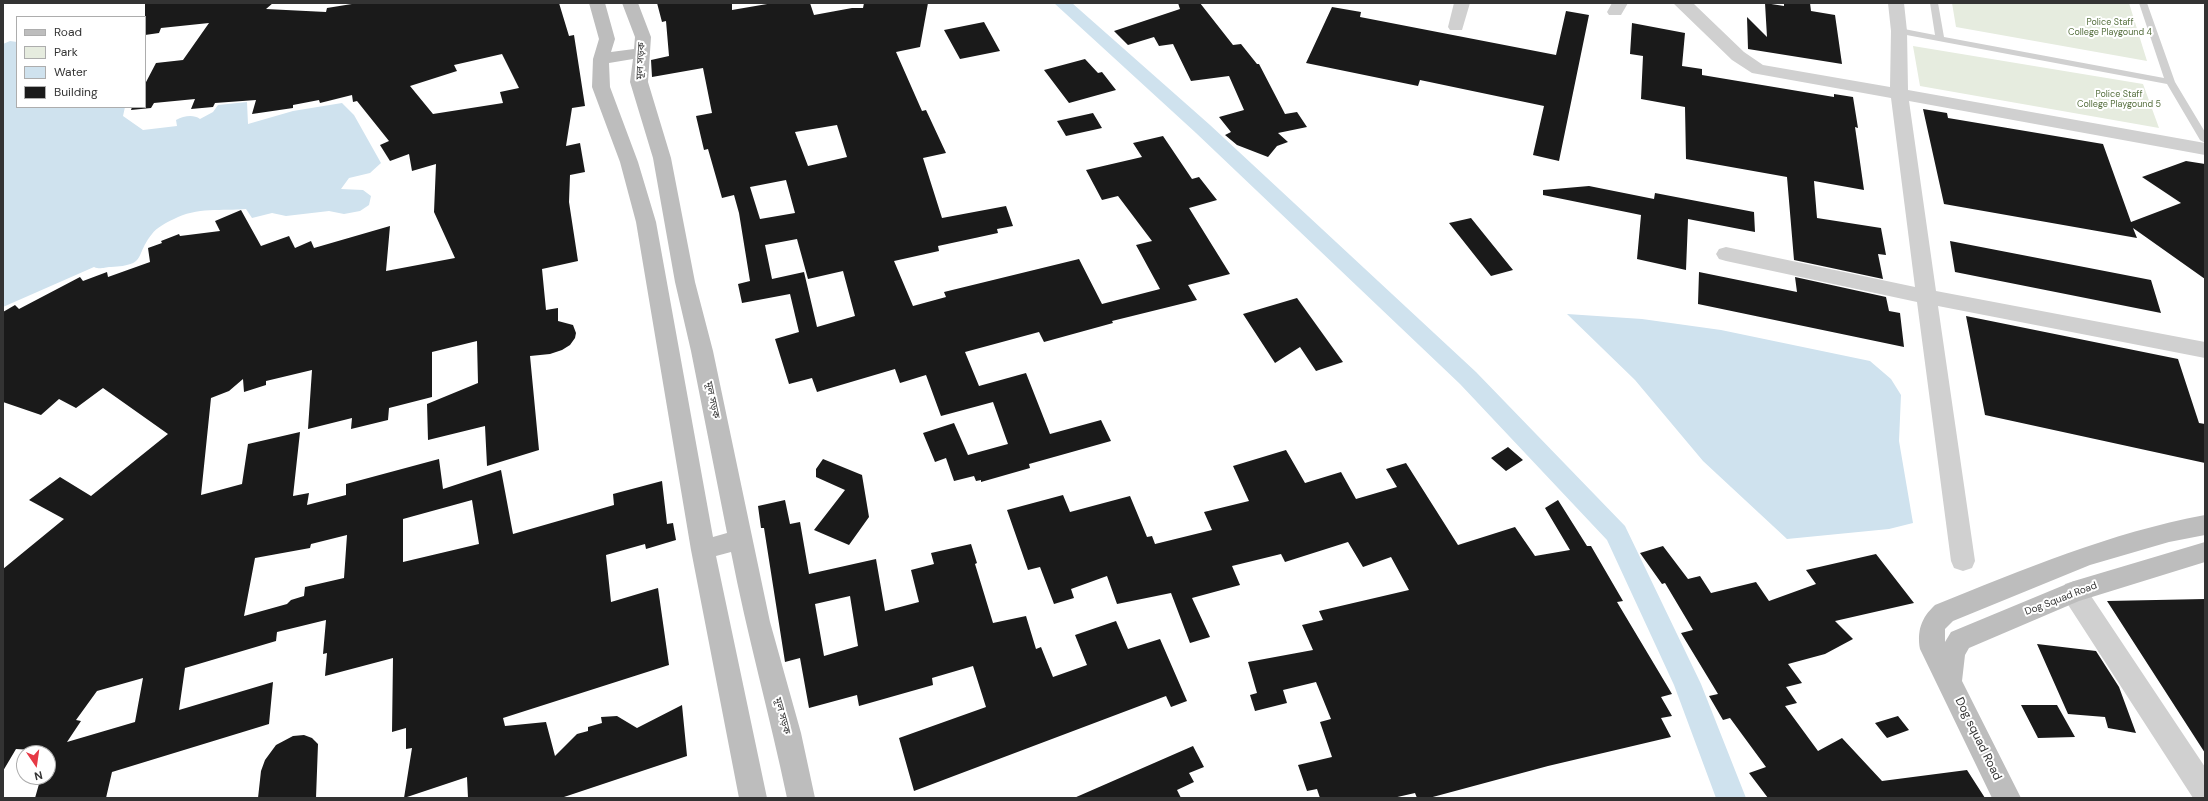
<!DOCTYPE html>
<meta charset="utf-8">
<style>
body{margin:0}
#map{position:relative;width:2208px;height:801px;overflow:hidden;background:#fff;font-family:"DM Sans",sans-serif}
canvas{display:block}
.frame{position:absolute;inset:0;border:4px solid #333;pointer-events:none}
.legend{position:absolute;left:16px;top:16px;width:130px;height:92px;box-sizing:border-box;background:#fff;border:1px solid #adadad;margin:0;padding:5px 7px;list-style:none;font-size:12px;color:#333}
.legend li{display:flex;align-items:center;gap:8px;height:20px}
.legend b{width:20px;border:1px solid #adadad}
.north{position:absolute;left:16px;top:745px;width:40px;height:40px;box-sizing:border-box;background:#fff;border:1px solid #adadad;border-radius:50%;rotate:167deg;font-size:11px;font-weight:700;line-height:16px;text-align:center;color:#333}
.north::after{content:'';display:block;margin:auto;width:14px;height:18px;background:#e63946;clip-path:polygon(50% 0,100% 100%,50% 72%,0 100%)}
</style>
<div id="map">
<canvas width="2208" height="801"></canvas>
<div class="frame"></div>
<ul class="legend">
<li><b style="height:5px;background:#bdbdbd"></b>Road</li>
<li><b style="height:11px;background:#e6ecdf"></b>Park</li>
<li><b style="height:11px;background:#cfe2ee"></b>Water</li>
<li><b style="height:11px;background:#1a1a1a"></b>Building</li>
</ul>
<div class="north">N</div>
</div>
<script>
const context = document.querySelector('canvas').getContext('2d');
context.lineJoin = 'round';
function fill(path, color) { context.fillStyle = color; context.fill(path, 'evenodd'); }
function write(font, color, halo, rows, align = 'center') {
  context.font = font + ' "DM Sans","Noto Sans Bengali",sans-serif'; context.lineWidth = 4; context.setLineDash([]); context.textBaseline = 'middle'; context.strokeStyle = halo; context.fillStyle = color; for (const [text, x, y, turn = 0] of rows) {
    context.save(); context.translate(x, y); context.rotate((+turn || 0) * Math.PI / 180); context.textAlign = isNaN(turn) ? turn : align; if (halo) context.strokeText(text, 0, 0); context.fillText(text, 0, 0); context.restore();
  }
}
const green = new Path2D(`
 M1952,3H2129L2147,61L1956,27Z
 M1913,46L2143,84L2159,128L1920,86Z`);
const water = new Path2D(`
 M10,41L17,42V107H125L123,116L143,130L177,126L176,120C184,116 193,114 200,119L213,112L218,105L247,102L248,124L293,111L342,103L354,115L381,163L370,173L349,178L341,189L363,190L371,196L369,205L360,211L344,214L329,211L286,216L272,213L252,218L246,209C223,211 196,207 174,219C167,222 156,228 152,234C134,256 148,265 111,267C103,267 101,270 94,267L3,307V44Z
 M1567,314L1642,319L1721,330L1870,361L1891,379L1901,395L1899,441L1913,523L1889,529L1787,539L1703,461L1635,380Z`);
const canal = new Path2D(`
 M1054,3H1072L1210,125L1476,372L1625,526L1701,684L1746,798H1716L1674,685L1607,540L1460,384L1196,133Z`);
const building = new Path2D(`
 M145,3H273L266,9L326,12L327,8L358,3H559L569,36L574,35L585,106L572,108L566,146L580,143L585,172L570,175L569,202L578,261L542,269L546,310L558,308V321L573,325L576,333L575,338L570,345L562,350L550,354L530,356L539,450L487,466L485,426L428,440L427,404L478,383L477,341L432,352V397L389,408L388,420L351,429L352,418L308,429L312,370L266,381V385L244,392L243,379L229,391L211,398L201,495L242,484L248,444L300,432L293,496L309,493L307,505L346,495V484L439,459L443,489L501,470L513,534L614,505L613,494L662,481L667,524L673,523L676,540L646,549L645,544L606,555L611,602L658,588L669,665L503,718L505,726L546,722L555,756L577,734L588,731V727L602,723L601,717L617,716L637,728L682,705L687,756L561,798H468L467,777L404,798L412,748L406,749V728L392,732L393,658L325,676L327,653L323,654L326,620L277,632L276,641L185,668L179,710L273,682L269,724L112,772L106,798H35L41,777H48V751L16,749L3,771V569L64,519L29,500L60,477L91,496L168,434L103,388L76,408L59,399L41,415L3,402V312L15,305L19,309L80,277L83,281L107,272L108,277L150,262L148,248L162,243L161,241L179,234L180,236L220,231L215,221L241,210L261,246L289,236L295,248L311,241L314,248L390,226L386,271L455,258L434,212L436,164L412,171L409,154L390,161L380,145L389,141L357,101L353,102L352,95L320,103L319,100L293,105V108L252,114L256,100L215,103L213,107L191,109L195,99L154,103L151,108L131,110L132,107H145V84L156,63L183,60L209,23L161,28L159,33L145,35ZM502,54L519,88L500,92L503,103L433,114L410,86L457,71L454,65ZM472,500L479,544L403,562V519ZM347,535L344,578L305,587L304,596L291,600L287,604L244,616L255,558L310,548L311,544ZM143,678L135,722L67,742L81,721L76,720L97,691Z
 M657,3H732V10L773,3H810L814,15L852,8H863L864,3H928L920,47L896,52L922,111L926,110L946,153L923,158L942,218L1006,206L1013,226L997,229L998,233L938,246L939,251L894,261L913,306L946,297L944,292L1079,259L1102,304L1160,289L1136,245L1152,241L1118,196L1102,200L1086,170L1142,157L1133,143L1163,136L1192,179L1199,177L1217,200L1189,208L1230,274L1188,285L1197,300L1112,321L1113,323L1044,342L1039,332L965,352L979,386L1026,373L1050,434L1101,420L1111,441L1029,464L1030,468L981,482V480L976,481L974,476L954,481L946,458L935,462L923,433L954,423L968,455L1008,444L993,402L941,416L926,375L900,383L895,369L817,392L812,378L789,384L775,339L799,332L790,294L742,303L738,284L750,281L739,213L734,195L722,198L708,149L704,150L696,116L712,113L703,68L652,77L651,60L669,56L666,21L662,22ZM837,125L847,157L808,166L795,132ZM786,180L795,213L760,219L750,187ZM797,239L808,279L843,271L855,316L817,327L804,272L772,279L765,245Z
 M1178,3H1200L1233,45L1241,44L1257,64H1259L1285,114L1297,112L1307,127L1278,133L1288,142L1277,146L1268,157L1237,145L1225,135L1231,132L1219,117L1244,110L1229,76L1191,81L1173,44L1159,46L1154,37L1128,45L1114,31L1180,9Z
 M1765,3L1784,6V3H1810L1811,11L1835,15L1842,64L1748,49L1747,17L1767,37Z
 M1332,7L1361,12L1360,17L1556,55L1566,11L1589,15L1559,161L1533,155L1544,106L1420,80L1418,86L1306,63Z
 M984,22L1000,51L960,59L944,30Z
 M1632,23L1685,33L1682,66L1702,69V75L1834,97V94L1853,97L1858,128L1855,127L1864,190L1814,181L1817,218L1881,228L1886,255L1878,254L1883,279L1794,260L1787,177L1686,159L1685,107L1641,99L1643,56L1630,54Z
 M1085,59L1098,73L1102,72L1116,90L1069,103L1044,70Z
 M1923,109L1947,113L1948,118L2103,144L2131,222L2181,203L2142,177L2186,161L2205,164V279L2133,228L2137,238L1944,204Z
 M1093,113L1102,128L1066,136L1057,121Z
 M1589,186L1654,199L1655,193L1754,212L1755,232L1688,219L1686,270L1637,259L1641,215L1543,195V190Z
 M1471,218L1513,270L1491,276L1449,223Z
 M1950,241L2151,280L2161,313L1955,272Z
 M1699,272L1797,292L1795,277L1886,297L1889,311L1900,313L1904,347L1698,304Z
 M1297,298L1343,362L1316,371L1300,347L1275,363L1243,314Z
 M1966,316L2178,359L2199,423L2205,424V463L1985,415Z
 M1508,447L1523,460L1506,471L1491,458Z
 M1286,450L1305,483L1341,472L1356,499L1397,487L1386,469L1406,463L1458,545L1515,527L1535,556L1570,550L1545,508L1558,500L1587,546H1591L1623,601L1617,602L1672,694L1661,697L1672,716L1661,718L1671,737L1548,766L1429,798H1417L1415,793L1393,798H1320L1317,789L1307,791L1298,765L1332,757L1320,722L1331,719L1316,682L1283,690L1287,703L1255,711L1250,695L1257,693L1248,662L1313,650L1302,625L1323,620L1319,611L1409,590L1391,557L1363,567L1348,542L1285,562L1281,554L1232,566L1240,585L1192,598L1210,637L1190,643L1171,593L1117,604L1107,576L1071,589L1074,598L1054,604L1040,567L1028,570L1007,510L1063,495L1070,512L1130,496L1147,537L1152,536L1155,544L1212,530L1204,512L1249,501L1233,466Z
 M823,459L862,475L869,517L849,545L814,530L845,490L816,477V469Z
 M785,500L790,524L800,522L809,574L876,559L885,611L919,602L911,570L934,564L931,553L971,544L977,563L975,564L993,623L1026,616L1036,649L1041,647L1053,677L1087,665L1075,635L1116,621L1128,649L1160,639L1187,701L1171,707L1166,696L914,791L899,738L986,707L973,666L932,678L933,685L859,706L857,695L809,708L800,658L785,662L764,528H761L758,506ZM850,596L858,646L824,656L815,604Z
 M1663,546L1688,579L1700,576L1711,593L1756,582L1769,601L1816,584L1806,570L1876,554L1914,603L1835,621L1853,639L1825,654L1788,664L1802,683L1786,687L1797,703L1785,706L1818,751L1842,738L1882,781L1967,770L1985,798H1768L1749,773L1766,767L1730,718L1723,720L1709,696L1718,694L1681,633L1693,630L1665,583L1662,584L1640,553Z
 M2205,599V753L2107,601Z
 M2037,644L2096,651L2119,687L2136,733L2108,728L2105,717L2068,714Z
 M2021,705H2057L2075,737L2038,738Z
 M1898,716L1909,730L1887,738L1875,723Z
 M304,735L312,738L318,744L316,798H258L261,771L265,760L276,745L293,736Z
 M1193,746L1204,767L1189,773L1194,782L1177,790L1181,798H1074Z`);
const lane = new Path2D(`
 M1930,3H1938L1944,37L2164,78L2139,3H2147L2175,82L2205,132V143L2200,140L2167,84L1896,33L1895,31L1899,28L1935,35Z`);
const street = new Path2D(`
 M1454,3H1470L1462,30H1450L1448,27Z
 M1612,3H1628L1621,15H1609L1607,12Z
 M1673,3L1694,4L1744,52L1763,65L1890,87L1891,31L1888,3H1904L1907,31L1908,90L2205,143V155L1909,101L1936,291L2205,342V358L1938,306L1975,561L1972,568L1963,571L1954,568L1951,561L1917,302L1726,261L1719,259L1716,254L1719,249L1726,247L1915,287L1891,98L1752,73L1732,60Z
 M2074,581L2083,584L2205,767V798H2193L2065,600L2062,592L2065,584Z`);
const secondary = new Path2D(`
 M589,3H605L615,39L611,52L634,49L635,37L622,3H638L651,37L648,82L671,158L695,282L713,351L770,622L801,733L815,798H787C770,716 747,635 731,552L716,556L767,798H739L691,550L636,222L620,162L592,87L593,59L599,39ZM633,59L630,82L653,158L675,282L691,351L727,533L713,537L656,222L638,162L610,87L609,63Z
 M2205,515V535L2169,542L2090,565L1953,621L1945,629V642L1951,632L2074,581L2205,542V562L2079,601L1969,648L1965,655L1962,681L2021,798H1992L1920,649C1917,631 1921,618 1935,605C2025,569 2109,533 2205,515Z`);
const farParknames = [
 ["Police Staff",2110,23],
 ["College Playgound 4",2110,33],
 ["Police Staff",2119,95],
 ["College Playgound 5",2119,105]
];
const streetNames = [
 ["মূল সড়ক",641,61,-87],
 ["মূল সড়ক",712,400,78],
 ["Dog Squad Road",2061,599,-21],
 ["মূল সড়ক",782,716,75]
];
const nearStreetnames = [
 ["Dog squad Road",1978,739,64]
];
fill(green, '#e6ecdf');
fill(water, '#cfe2ee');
fill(canal, '#cfe2ee');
fill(building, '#1a1a1a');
fill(lane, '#d0d0d0');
fill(street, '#d0d0d0');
fill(secondary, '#bdbdbd');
write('9px', '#56703f', '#fff', farParknames);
write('10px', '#333', '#fff', streetNames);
write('12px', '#333', '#fff', nearStreetnames);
</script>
